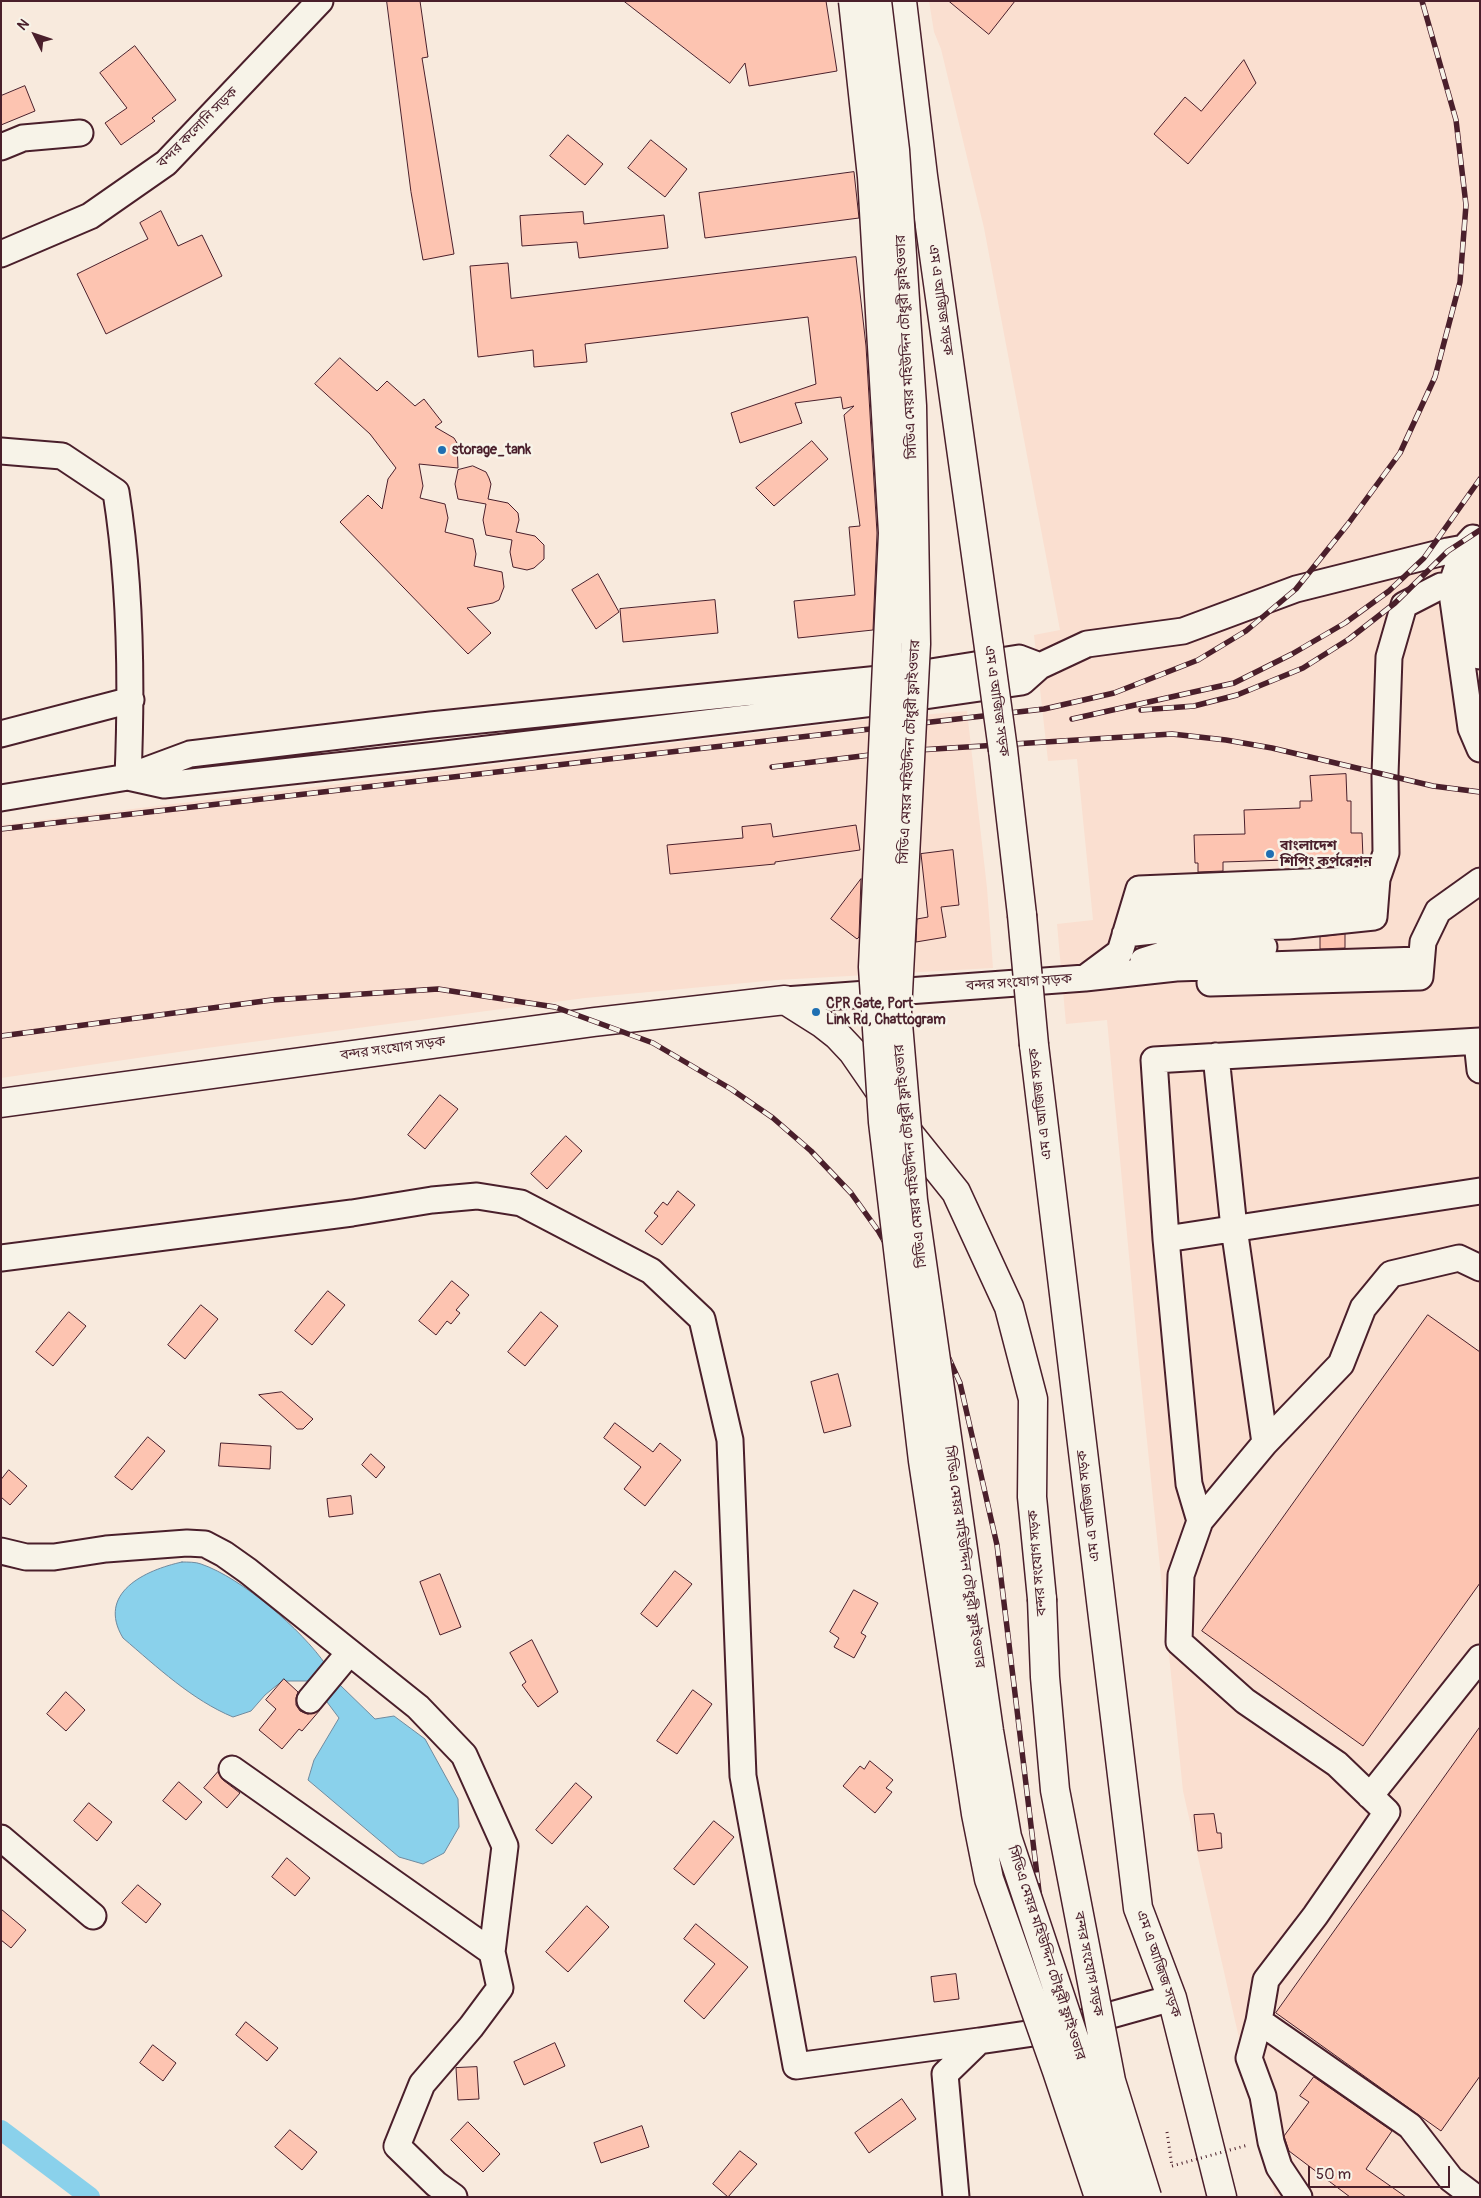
<!DOCTYPE html>
<meta charset="utf-8">
<style>
body{margin:0}
#map{position:relative;width:1481px;height:2198px;overflow:hidden;background:#f8eadd;font-family:Pangolin,sans-serif}
canvas{display:block}
.frame{position:absolute;inset:0;border:2px solid #4a1f2b;pointer-events:none}
.north{position:absolute;left:10px;top:10px;width:50px;height:50px;-webkit-text-stroke:4px #f7f3e8;paint-order:stroke;rotate:311deg;font-size:14px;font-weight:700;line-height:20px;text-align:center;color:#4a1f2b}
.north::after{content:'';display:block;margin:auto;width:18px;height:22px;background:#4a1f2b;clip-path:polygon(50% 0,100% 100%,50% 72%,0 100%)}
.scale{position:absolute;left:1308px;top:2166px;width:142px;height:22px;box-sizing:border-box;border:2px solid #4a1f2b;border-top:0;padding-left:6px;font-size:15px;line-height:18px;white-space:nowrap;color:#4a1f2b;-webkit-text-stroke:4px #f7f3e8;paint-order:stroke}
</style>
<div id="map">
<canvas width="1481" height="2198"></canvas>
<div class="frame"></div>
<div class="north">N</div>
<div class="scale">50 m</div>
</div>
<script>
const context = document.querySelector('canvas').getContext('2d');
context.lineJoin = 'round';
function fill(path, color) { context.fillStyle = color; context.fill(path, 'evenodd'); }
function trace(path, color, width, dash) { context.strokeStyle = color; context.lineWidth = width; context.lineCap = dash ? 'butt' : 'round'; context.setLineDash(dash || []); context.stroke(path); }
function write(font, color, halo, rows, align = 'center') {
  context.font = font + ' Pangolin,"Noto Sans Bengali",sans-serif'; context.lineWidth = 5; context.setLineDash([]); context.textBaseline = 'middle'; context.strokeStyle = halo; context.fillStyle = color; for (const [text, x, y, turn = 0] of rows) {
    context.save(); context.translate(x, y); context.rotate((+turn || 0) * Math.PI / 180); context.textAlign = isNaN(turn) ? turn : align; if (halo) context.strokeText(text, 0, 0); context.fillText(text, 0, 0); context.restore();
  }
}
const built = new Path2D(`
 M929,1H1480V2197H1275L1183,1791L1139,1363L1107,1020L1066,1024L1057,924L1093,920L1077,759L1048,761L1034,635L1060,630L984,228L941,49L934,32Z
 M967,711L987,888L993,968L777,980L585,998L199,1049L1,1078V825L864,720Z`);
const water = new Path2D(`
 M182,1562C188,1562 196,1562 201,1564C242,1578 302,1630 326,1665L309,1681H282L265,1695L251,1711L233,1717C192,1700 157,1667 123,1638C96,1593 145,1570 182,1562Z
 M339,1684L375,1719L394,1716L425,1739L458,1799L459,1827L444,1853L423,1864L399,1857L308,1780L314,1760L339,1718L324,1698Z`);
const canal = new Path2D(`
 M1,2130L90,2197`);
const building = new Path2D(`
 M387,1H420L428,57L422,58L454,254L423,260L411,192Z
 M624,1H826L837,71L749,86L745,63L730,83Z
 M949,1H1015L989,34Z
 M135,46L176,100L152,118L155,121L121,145L105,123L127,108L100,73Z
 M1244,60L1256,83L1188,164L1154,134L1185,97L1201,111Z
 M25,86L35,111L1,125V96Z
 M568,135L603,164L585,185L550,156Z
 M651,140L687,169L665,197L628,168Z
 M854,172L859,218L705,238L699,193Z
 M161,211L178,246L202,235L222,276L106,334L77,274L148,239L140,223Z
 M583,212L584,224L664,215L668,248L579,258L577,242L522,246L520,216Z
 M856,257L866,346L877,533L873,630L798,638L794,601L855,595L849,527L860,526L844,415L854,406L843,409L841,397L795,403L802,423L740,443L731,413L816,384L808,317L585,344L587,362L534,367L533,350L478,357L470,266L508,263L511,298Z
 M340,358L377,391L387,381L415,406L424,399L442,422L435,427L454,438L457,443L458,468L419,464L423,486L420,498L445,504L448,518L445,532L473,539L476,554L474,566L502,572L504,587L499,600L493,603L467,608L491,633L468,654L340,522L368,495L382,509L388,479L396,468L370,434L315,384Z
 M812,441L828,459L774,506L756,488Z
 M473,466L486,472L489,478L491,484L488,499L508,503L518,513L519,520L516,532L535,536L544,545V559L534,568L527,570L513,567L510,552L512,540L486,535L483,520L486,504L458,499L455,484L458,470Z
 M598,574L619,612L596,629L572,590Z
 M715,600L718,633L623,642L620,609Z
 M1346,774L1347,801H1351V833H1362L1363,858L1344,859V866L1319,867V859L1223,862V871L1198,872V863H1195L1194,835L1245,834L1244,810L1300,808V801H1312L1310,776Z
 M771,824L773,837L856,825L860,850L775,862V864L670,874L667,845L743,838L742,827Z
 M953,850L959,905L941,907L946,937L916,942L917,919L928,917L921,854Z
 M861,879L859,937L857,939L831,919Z
 M1345,934V948L1320,949V937Z
 M440,1095L458,1109L425,1149L408,1135Z
 M566,1136L582,1151L547,1189L531,1174Z
 M678,1191L695,1205L662,1245L645,1231L658,1216L654,1213L663,1202L667,1205Z
 M452,1281L469,1295L456,1310L460,1313L451,1324L447,1321L436,1335L419,1321Z
 M328,1291L345,1305L312,1345L295,1331Z
 M201,1305L218,1319L185,1359L168,1345Z
 M69,1312L86,1326L53,1366L36,1352Z
 M541,1312L558,1326L525,1366L508,1352Z
 M1428,1315L1480,1352V1583L1363,1746L1202,1631Z
 M838,1374L851,1426L824,1433L811,1382Z
 M282,1392L313,1419L303,1429H297L259,1395Z
 M615,1423L653,1452L660,1443L681,1460L645,1506L624,1489L641,1467L604,1438Z
 M148,1437L165,1451L132,1490L115,1477Z
 M221,1443L271,1446L270,1469L219,1466Z
 M371,1454L385,1467L376,1478L362,1465Z
 M9,1470L27,1486L10,1505L1,1497V1480Z
 M351,1496L353,1514L329,1517L327,1499Z
 M675,1571L692,1584L657,1627L641,1614Z
 M440,1574L461,1627L440,1635L420,1582Z
 M854,1590L878,1603L861,1633L866,1636L854,1658L834,1647L839,1638L830,1632Z
 M532,1640L558,1692L538,1707L522,1685L526,1682L510,1653Z
 M284,1679L298,1692L296,1698V1705L300,1711L308,1714L320,1710L302,1731L299,1729L282,1749L259,1730L276,1709L266,1700Z
 M693,1690L712,1704L677,1754L657,1741Z
 M66,1692L85,1710L66,1731L47,1714Z
 M1480,1727V2076L1441,2131L1276,2013Z
 M870,1761L893,1780L886,1788L892,1792L875,1813L843,1786L860,1766L864,1769Z
 M218,1772L223,1780L240,1793L227,1808L204,1788Z
 M179,1782L202,1802L186,1820L163,1801Z
 M576,1783L592,1797L552,1844L536,1830Z
 M89,1803L112,1822L97,1841L74,1821Z
 M1214,1814L1217,1833H1221L1222,1848L1198,1851L1194,1815Z
 M714,1821L734,1837L694,1885L674,1869Z
 M287,1858L310,1878L295,1896L272,1877Z
 M138,1885L161,1904L146,1923L122,1903Z
 M587,1906L609,1927L568,1972L546,1952Z
 M1,1909L26,1930L11,1948L1,1940Z
 M696,1924L748,1967L704,2019L684,2001L715,1964L684,1939Z
 M956,1974L959,1999L934,2002L931,1977Z
 M246,2022L278,2048L267,2061L236,2035Z
 M555,2043L565,2066L524,2085L514,2062Z
 M153,2045L176,2063L163,2081L140,2063Z
 M477,2067L479,2099L458,2100L456,2068Z
 M1314,2077L1392,2131L1366,2169L1406,2197H1350L1289,2151L1284,2136L1309,2102L1300,2096Z
 M902,2099L916,2119L869,2153L855,2133Z
 M468,2122L500,2154L483,2172L451,2140Z
 M642,2126L649,2147L601,2163L594,2143Z
 M290,2130L317,2152L302,2170L275,2147Z
 M740,2151L757,2164L728,2197L713,2184Z`);
const path = new Path2D(`
 M1167,2132L1172,2166`);
const minor = new Path2D(`
 M1,147L23,138L80,133
 M1,254L90,216L166,163L320,1
 M1,451L62,456L116,492C131,586 132,682 128,777
 M1473,538L1464,548L1451,586L1471,728L1480,749
 M1480,558L1471,586L1480,656
 M1,734L131,700
 M128,777L164,785L437,755L890,701L1022,682L1040,666L1087,644L1183,631L1296,589L1448,551L1480,545
 M1,798L128,777L190,754L431,725L899,677L1019,658L1040,666
 M1133,909L1374,900
 M1125,934L1171,929L1288,926L1374,917L1377,879L1386,853L1385,775L1389,657L1404,605L1441,586H1471
 M1143,961L1181,949L1264,947
 M1085,978L1120,952L1139,889L1377,879
 M1210,983L1420,977L1423,942L1438,911L1480,881
 M785,1000L1085,978L1176,968L1420,960
 M1477,1042L1480,1070
 M1216,1056L1234,1228L1265,1443
 M1166,1239L1480,1191
 M1,1258L352,1213L432,1200L477,1196L521,1203L651,1271L702,1319L730,1440L743,1776L796,2066L979,2041
 M1200,1521L1265,1443L1341,1364L1363,1308L1391,1274L1459,1258L1480,1268
 M1,1551L26,1557H54L106,1549L187,1543L205,1544L224,1554L248,1571L418,1707L464,1755L505,1846L492,1952
 M310,1700L349,1653
 M232,1769L492,1952L500,1988L471,2027L422,2084L397,2146L436,2184L454,2197
 M1370,1796L1480,1658
 M1,1838L93,1916
 M1259,2021L1249,2058L1263,2096L1271,2142L1279,2167L1299,2197
 M956,2197L945,2074L979,2041L1061,2029L1172,1998
 M1475,2197L1451,2179L1410,2126L1259,2021L1266,1980L1315,1916L1387,1812L1337,1764L1245,1701L1179,1642L1181,1575L1200,1521L1189,1484L1166,1239L1154,1060L1480,1041`);
const major = new Path2D(`
 M902,1L923,176L989,648
 M1003,750L1022,915
 M1034,1045L1138,1908L1172,1998L1222,2197`);
const highway = new Path2D(`
 M1,1103L594,1022L785,1000L823,1024L837,1035L853,1052L911,1136L956,1192L1009,1307L1033,1399L1032,1497L1042,1599`);
const rail = new Path2D(`
 M1141,710L1194,706L1237,695L1303,668L1349,639L1395,603L1448,551L1480,530
 M1072,719L1234,683L1292,654L1345,623L1389,591L1424,558L1480,479
 M772,767L903,751L1172,734L1226,740L1272,748L1433,786L1480,792
 M1,829L1044,709L1114,693L1198,660L1246,631L1296,589L1348,524L1400,453L1435,377L1460,282L1466,205L1456,120L1422,1
 M1,1036L272,1000L438,989L555,1007L653,1043L731,1089L773,1118L811,1151L851,1193L879,1232L936,1330L960,1383L997,1545L1041,1908L1061,2029L1094,2197`);
const pathBridge = new Path2D(`
 M1172,2166L1248,2145`);
const majorBridge = new Path2D(`
 M989,648L1003,750
 M1022,915L1034,1045`);
const highwayBridge = new Path2D(`
 M853,1L872,177L893,533L873,967L883,1122L923,1461L976,1814L989,1879L1057,2071L1099,2197
 M877,1L895,150L912,406L916,644L897,1012L913,1200L989,1731L1007,1837L1127,2197
 M1042,1599L1045,1677L1055,1790L1111,2081L1147,2197`);
const markers = [
 [442,450,5,"#1f6fb2"],
 [1270,854,5,"#1f6fb2"],
 [816,1012,5,"#1f6fb2"]
];
const streetNames = [
 ["বন্দর কলোনি সড়ক",198,128,-45],
 ["এম এ আজিজ সড়ক",940,300,82],
 ["সিডিএ মেয়র মহিউদ্দিন চৌধুরী ফ্লাইওভার",907,347,-93],
 ["এম এ আজিজ সড়ক",996,701,82],
 ["সিডিএ মেয়র মহিউদ্দিন চৌধুরী ফ্লাইওভার",910,752,-87],
 ["বন্দর সংযোগ সড়ক",1019,983,-4],
 ["বন্দর সংযোগ সড়ক",393,1049,-8],
 ["এম এ আজিজ সড়ক",1041,1104,-97],
 ["সিডিএ মেয়র মহিউদ্দিন চৌধুরী ফ্লাইওভার",911,1156,-96],
 ["এম এ আজিজ সড়ক",1089,1506,-97],
 ["সিডিএ মেয়র মহিউদ্দিন চৌধুরী ফ্লাইওভার",964,1557,82],
 ["বন্দর সংযোগ সড়ক",1038,1563,-95],
 ["সিডিএ মেয়র মহিউদ্দিন চৌধুরী ফ্লাইওভার",1046,1953,72],
 ["বন্দর সংযোগ সড়ক",1088,1964,79],
 ["এম এ আজিজ সড়ক",1158,1964,71]
];
const poiNames = [
 ["storage_tank",452,450],
 ["বাংলাদেশ",1280,846],
 ["শিপিং কর্পরেশন",1280,862],
 ["CPR Gate, Port",826,1004],
 ["Link Rd, Chattogram",826,1020]
];
fill(built, '#fadfd0');
fill(water, '#8ad1eb');
trace(water, '#708a9e', 1);
trace(canal, '#8ad1eb', 20);
fill(building, '#fdc4b1');
trace(building, '#4a1f2b', 1);
trace(minor, '#4a1f2b', 29);
trace(major, '#4a1f2b', 31);
trace(highway, '#4a1f2b', 31);
trace(path, '#4a1f2b', 3, [1, 4]);
trace(minor, '#f7f3e8', 25);
trace(major, '#f7f3e8', 28);
trace(highway, '#f7f3e8', 28);
trace(rail, '#4a1f2b', 5.5);
trace(rail, '#f7f3e8', 4, [11]);
trace(majorBridge, '#4a1f2b', 31, []);
trace(highwayBridge, '#4a1f2b', 31, []);
trace(pathBridge, '#4a1f2b', 3, [1, 4]);
trace(majorBridge, '#f7f3e8', 28);
trace(highwayBridge, '#f7f3e8', 28);
for (const [x, y, r, color] of markers) { const dot = new Path2D(); dot.arc(x, y, r, 0, 2 * Math.PI); context.fillStyle = color; context.fill(dot); trace(dot, '#f7f3e8', 2); }
write('14px', '#4a1f2b', '#f7f3e8', streetNames);
write('bold 14px', '#4a1f2b', '#f7f3e8', poiNames, 'left');
</script>
